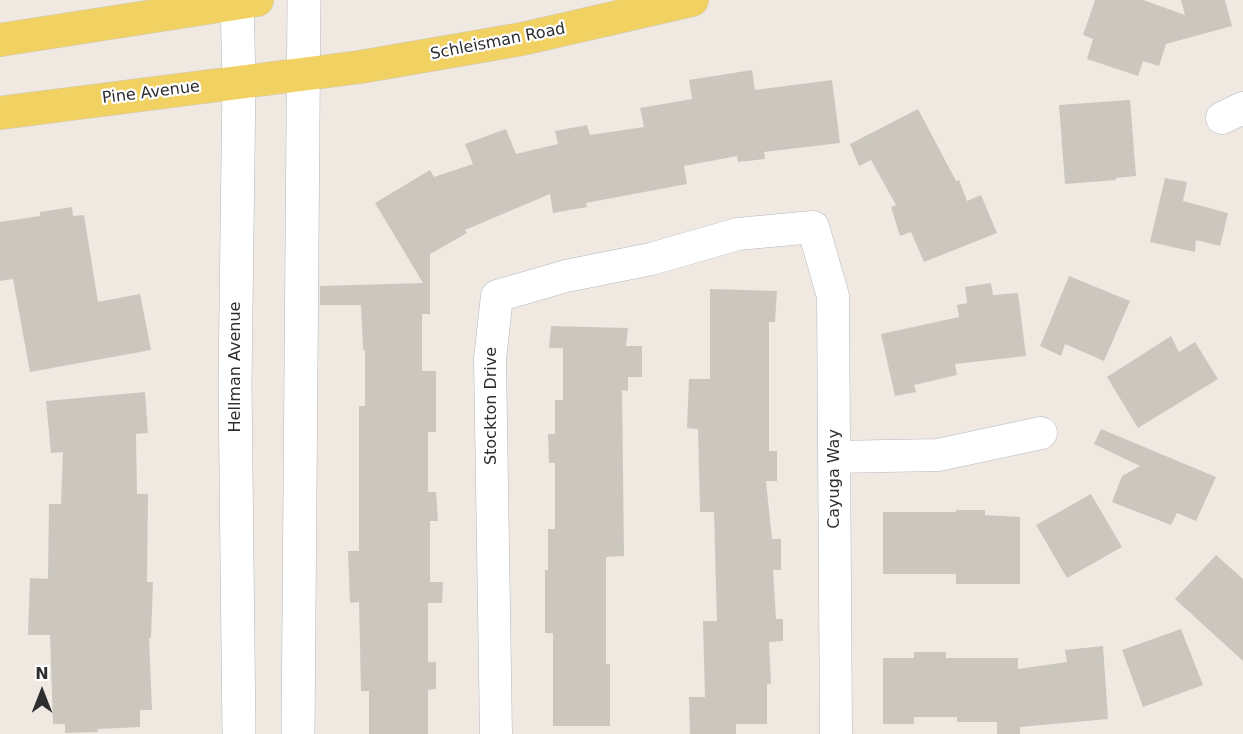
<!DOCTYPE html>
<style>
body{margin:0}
#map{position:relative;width:1243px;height:734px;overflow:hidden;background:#efe9e1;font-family:"DejaVu Sans",sans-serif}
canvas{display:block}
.north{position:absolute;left:12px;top:662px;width:60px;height:60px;-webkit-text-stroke:4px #fff;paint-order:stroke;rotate:0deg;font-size:16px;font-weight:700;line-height:24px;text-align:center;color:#2e2e2e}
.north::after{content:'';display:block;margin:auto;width:21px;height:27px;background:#2e2e2e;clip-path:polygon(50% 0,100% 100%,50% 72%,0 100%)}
</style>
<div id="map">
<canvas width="1243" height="734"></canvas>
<div class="north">N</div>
</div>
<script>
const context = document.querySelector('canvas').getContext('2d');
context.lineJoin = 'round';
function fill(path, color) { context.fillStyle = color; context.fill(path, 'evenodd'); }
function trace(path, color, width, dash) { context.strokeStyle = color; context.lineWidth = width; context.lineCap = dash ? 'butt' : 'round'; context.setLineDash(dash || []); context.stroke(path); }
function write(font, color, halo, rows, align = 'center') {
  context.font = font + ' "DejaVu Sans",sans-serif'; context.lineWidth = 4.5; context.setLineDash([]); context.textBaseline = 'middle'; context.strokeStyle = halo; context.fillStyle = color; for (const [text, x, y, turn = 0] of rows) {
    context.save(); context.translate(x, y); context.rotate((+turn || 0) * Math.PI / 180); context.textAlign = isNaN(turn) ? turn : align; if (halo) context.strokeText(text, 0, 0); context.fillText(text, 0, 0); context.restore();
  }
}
const building = new Path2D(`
 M1095,0H1143L1185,15L1181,0H1225L1232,26L1166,44L1159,66L1143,61L1138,76L1087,59L1093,39L1083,35Z
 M752,70L755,90L832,80L840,143L764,152L765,159L738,162L737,156L684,166L687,184L586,203L587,207L553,213L550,194L465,230L467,233L430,254V314H422V371H436V432H428V492H436L438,521H430V582H443L442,603H428V662H436V689L428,690V734H369V691H361L359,602L350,603L348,551H359V406H365V350H363L361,305H320V286L423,283L375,203L430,170L434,177L473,164L465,144L506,129L516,154L558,144L555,131L587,125L590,135L644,127L640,108L692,99L689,80Z
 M1130,100L1136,176L1116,178V180L1065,184L1059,105Z
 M918,109L956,181L959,180L967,201L981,195L997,233L924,262L911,232L900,236L891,207L896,205L871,160L859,166L850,144Z
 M1165,178L1187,182L1183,201L1228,213L1220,246L1196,240L1195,252L1150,242Z
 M72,207L73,216L84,215L98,302L140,294L151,350L30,372L13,279L0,281V222L40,216V212Z
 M1069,276L1130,301L1104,361L1065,344L1061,356L1040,346Z
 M991,283L993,295L1018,293L1026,356L955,364L957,375L914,385L916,392L895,396L881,334L959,317L957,305L967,303L965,287Z
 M710,289L777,291L775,322H769V451H777V481H766L772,539H781V570H773L776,619H783V641L769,642L771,684H767V724H736V734H690L689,697H705L703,621H717L714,512H700L698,429L687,428L689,379H710Z
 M551,326L628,328L626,346H642V377H628V391L622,390L624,556L606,557V664H610V726H553V633H545V570H548V529H555V463H549L548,434H555V400H563V348H549Z
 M1171,336L1179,352L1195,342L1218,379L1138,428L1107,377Z
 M145,392L148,433L136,434L137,494H148L147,582H153L151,638H149L152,710H140V727L98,729V732L65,733V724H53L50,635H28L30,578L48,579L49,504H61L63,452L51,453L46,401Z
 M1101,429L1216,477L1196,521L1177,513L1171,525L1112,502L1122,476L1140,466L1094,444Z
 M1091,494L1122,547L1067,578L1036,525Z
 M956,510H985V515L1020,517V584H956V574H883V512H956Z
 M1216,555L1243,579V661L1175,599Z
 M1181,629L1203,685L1143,707L1122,650Z
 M1103,646L1108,719L1020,727V734H997V722H957V717H914V724H883V658H914V652H946V658H1018V669L1067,662L1065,650Z`);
const minor = new Path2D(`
 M1222,118L1243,108
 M835,457L938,455L1041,433
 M496,734L490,359L497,296L566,276L651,259L738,234L813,227L833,296L836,734`);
const secondary = new Path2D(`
 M237,0L239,82L235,383L239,734
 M298,734L304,0`);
const primary = new Path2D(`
 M0,40L257,0
 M0,113L360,67L522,39L692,0`);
const streetNames = [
 ["Schleisman Road",498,42,-11],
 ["Pine Avenue",151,93,-7],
 ["Hellman Avenue",236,367,-90],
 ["Stockton Drive",492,406,-90],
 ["Cayuga Way",835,479,-90]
];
fill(building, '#cbc7bf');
trace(minor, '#b4b7c1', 33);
trace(secondary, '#b4b7c1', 34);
trace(primary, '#c9c9c9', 34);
trace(minor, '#fff', 32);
trace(secondary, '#fff', 33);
trace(primary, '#f2d163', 33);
write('16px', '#2e2e2e', '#fff', streetNames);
</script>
